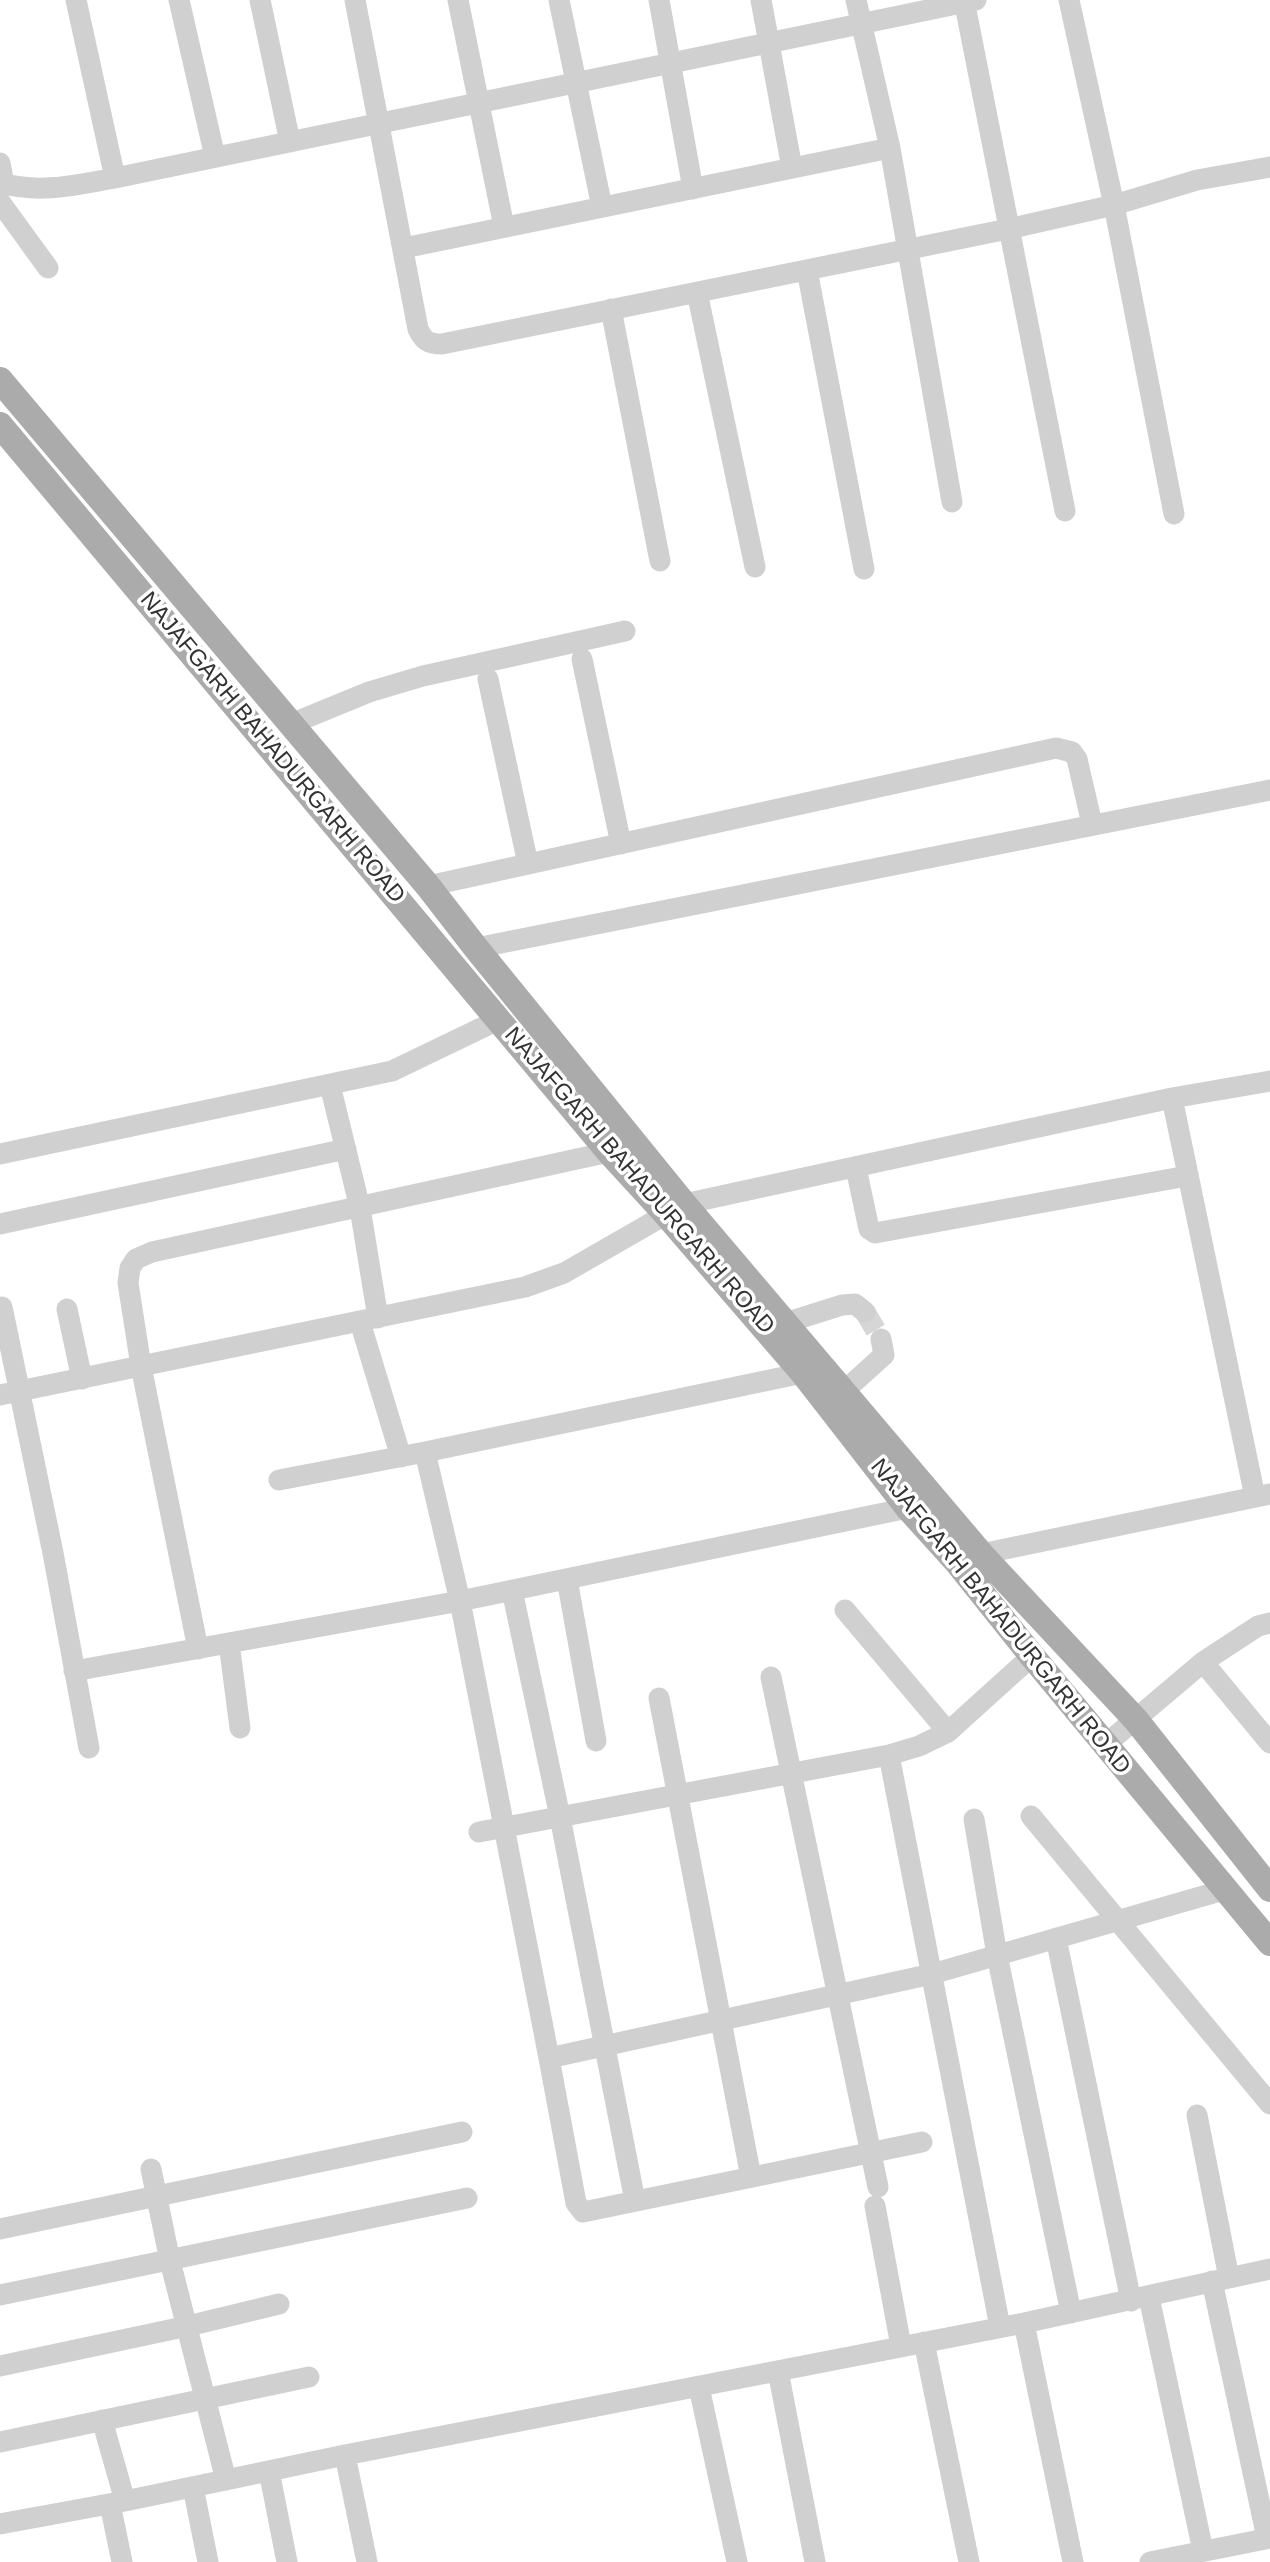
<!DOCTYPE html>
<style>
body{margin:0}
canvas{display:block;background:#fff}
</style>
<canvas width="1270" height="2562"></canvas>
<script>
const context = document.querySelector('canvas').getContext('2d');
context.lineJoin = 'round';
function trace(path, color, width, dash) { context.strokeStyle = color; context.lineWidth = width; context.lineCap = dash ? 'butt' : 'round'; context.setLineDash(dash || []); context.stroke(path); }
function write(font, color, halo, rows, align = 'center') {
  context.font = font + ' Helvetica,sans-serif'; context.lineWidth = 7; context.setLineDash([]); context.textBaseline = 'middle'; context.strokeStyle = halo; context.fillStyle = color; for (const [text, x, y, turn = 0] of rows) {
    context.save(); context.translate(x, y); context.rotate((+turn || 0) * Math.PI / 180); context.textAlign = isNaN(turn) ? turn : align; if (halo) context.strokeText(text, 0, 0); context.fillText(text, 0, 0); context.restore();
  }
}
const minorTunnel = new Path2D(`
 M865,1312L881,1339`);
const minor = new Path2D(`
 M76,0L115,178
 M179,0L215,157
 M260,0L290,142
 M355,0L418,329C424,341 428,344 442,344L1008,229L1114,205L1197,180L1270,167
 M458,0L504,227
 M559,0L602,207
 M659,0L693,189
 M761,0L792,168
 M856,0L890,148L952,502
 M964,0L1065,511
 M1069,0L1114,205L1174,514
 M0,163L4,184
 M0,183C41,194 75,185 115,178L976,0
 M0,202L48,268
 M404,248L890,148
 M807,270L864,569
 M697,292L755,567
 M611,309L660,561
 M582,659L621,844
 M488,679L528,864
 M291,724L369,692L423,676L625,631
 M428,886L1056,748L1072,752L1077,759L1092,824
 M476,948L1270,790
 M330,1085L360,1208L378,1318
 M1172,1098L1255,1497
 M0,1154L392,1071L500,1019
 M856,1168L869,1229L875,1233L1187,1176
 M0,1224L346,1149
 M2,1307L53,1553L89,1748
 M67,1309L82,1379
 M360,1322L401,1457
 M785,1323L842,1305L855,1304L865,1312
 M843,1392L884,1355L881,1339
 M0,1395L525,1287L564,1273L684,1204L1172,1098L1270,1081
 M425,1452L460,1601L549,2058L932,1974L1224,1890
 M279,1480L425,1452L803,1373
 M981,1554L1270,1494
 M567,1579L596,1741
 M512,1590L560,1817L635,2201
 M845,1610L948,1732
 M229,1643L240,1728
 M198,1649L141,1366L128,1283L130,1268L136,1259L152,1252L609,1152
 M1203,1662L1270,1743
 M74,1671L460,1601L908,1508
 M771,1677L878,2187
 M659,1698L751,2177
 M1105,1745L1203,1662L1258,1626L1270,1623
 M889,1755L1000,2327
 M1031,1816L1270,2104
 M974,1819L997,1955L1071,2313
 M479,1832L889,1755L919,1746L948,1732L1032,1656
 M1056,1938L1131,2301
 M549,2058L576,2203L583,2212L922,2142
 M1197,2115L1229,2278
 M151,2169L170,2261L226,2480
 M875,2206L901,2346
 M0,2229L462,2132
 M1212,2281L1267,2538
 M0,2295L467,2198
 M1149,2297L1203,2551
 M1024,2323L1073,2562
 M924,2342L969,2562
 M0,2366L188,2326L279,2304
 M778,2371L815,2562
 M699,2387L737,2562
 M102,2420L125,2501
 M0,2442L309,2377
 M345,2455L367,2562
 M269,2471L287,2562
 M193,2487L208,2562
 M110,2504L122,2562
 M0,2524L125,2501L345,2455L1024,2323L1270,2269
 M1150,2562L1270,2538`);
const major = new Path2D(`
 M0,380L428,886L476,948L684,1204L981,1554L1136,1720L1270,1889
 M0,425L609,1152L665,1213L803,1373L908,1508L956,1561L1032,1656L1270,1943`);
const streetNames = [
 ["NAJAFGARH BAHADURGARH ROAD",272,748,50],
 ["NAJAFGARH BAHADURGARH ROAD",639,1181,49],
 ["NAJAFGARH BAHADURGARH ROAD",1000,1617,51]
];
trace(minorTunnel, '#d6d6d6', 21, [21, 10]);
trace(minor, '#d0d0d0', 21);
trace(major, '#ababab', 26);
write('23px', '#333', '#fff', streetNames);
</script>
